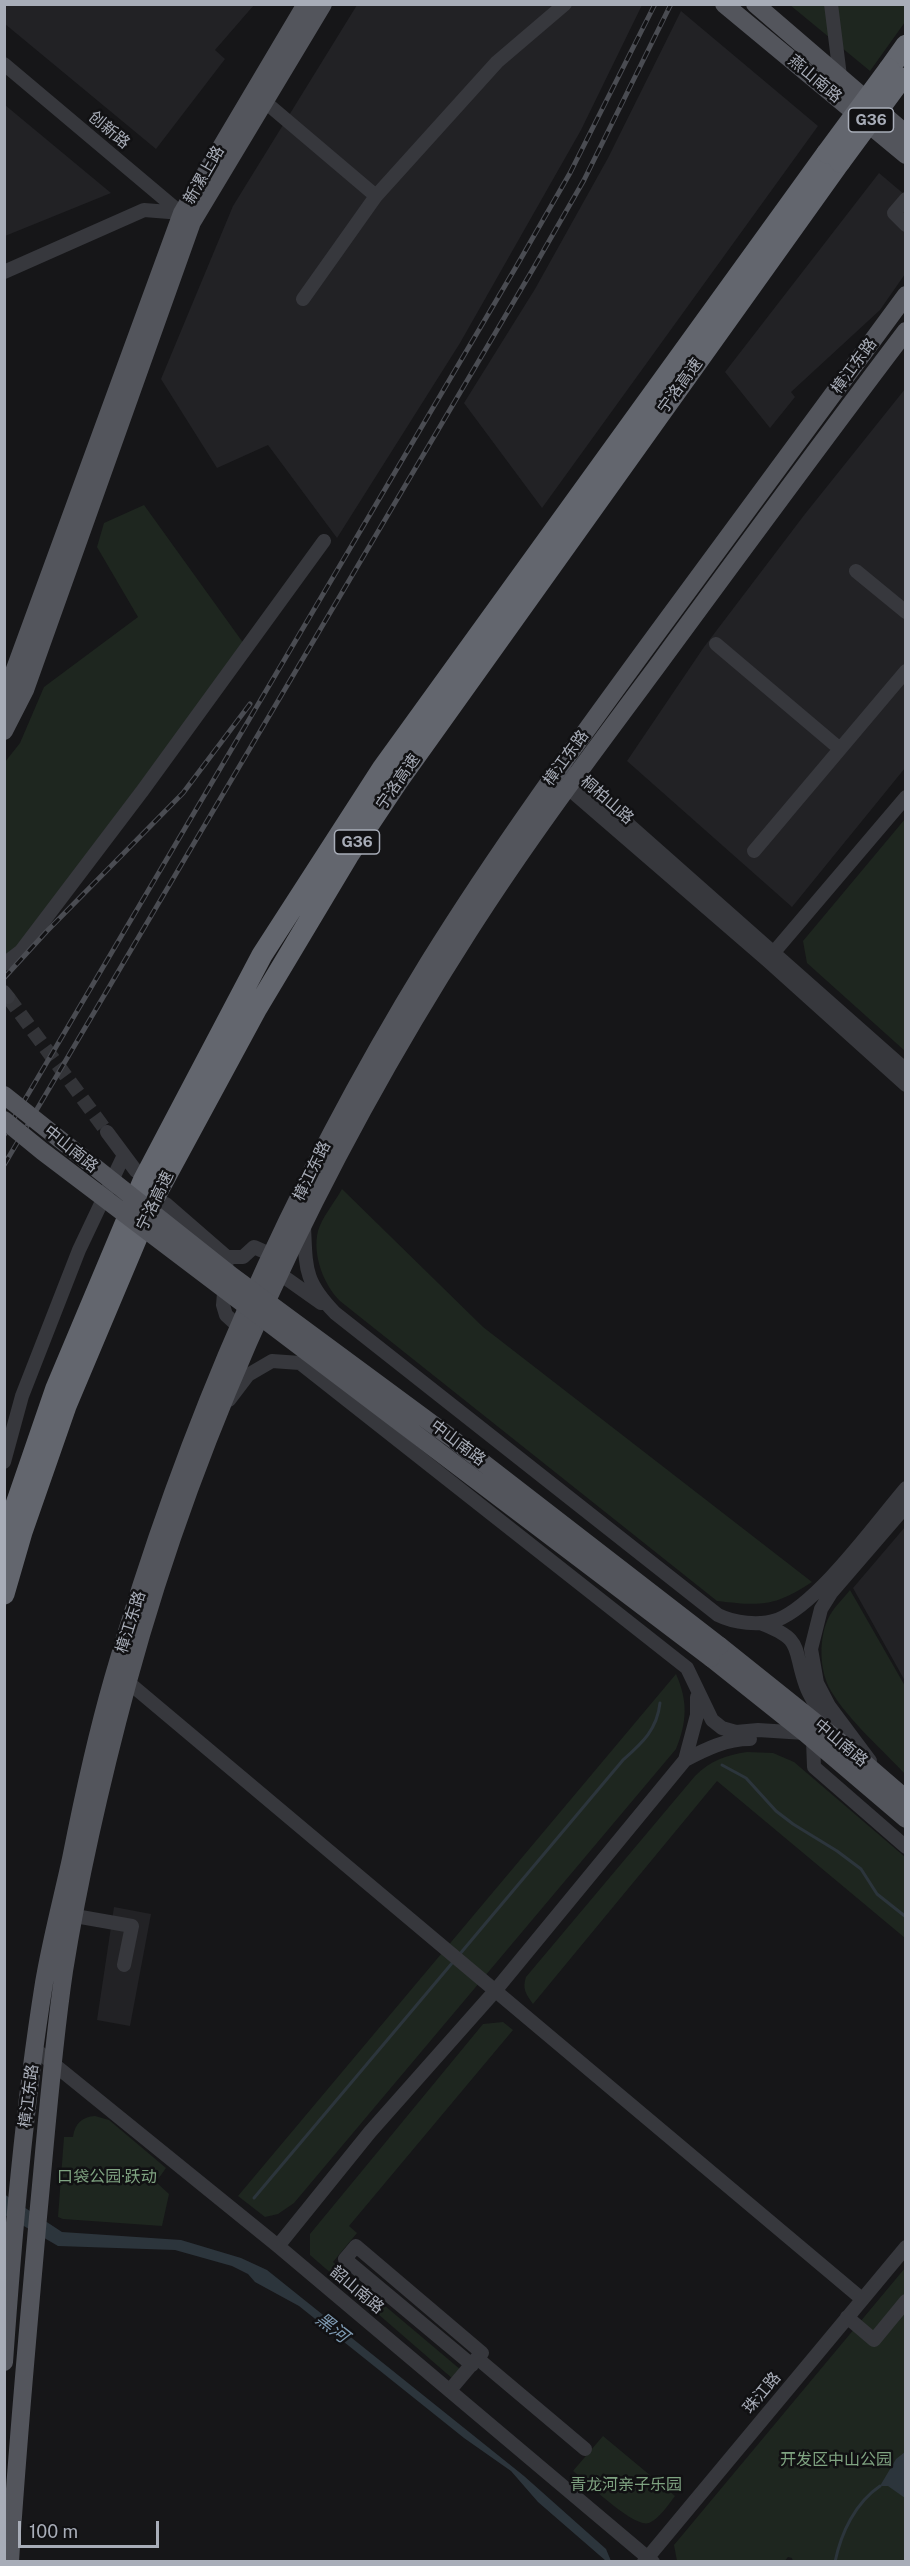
<!DOCTYPE html>
<meta charset="utf-8">
<style>
body{margin:0}
#map{position:relative;width:910px;height:2566px;overflow:hidden;background:#161618;font-family:"Public Sans",sans-serif}
canvas{display:block}
.frame{position:absolute;inset:0;border:6px solid #a8adb8;pointer-events:none}
.scale{position:absolute;left:18px;top:2521px;width:141px;height:27px;box-sizing:border-box;border:3px solid #a8adb8;border-top:0;padding-left:8px;font-size:18px;line-height:21px;white-space:nowrap;color:#a8adb8;-webkit-text-stroke:4px #111113;paint-order:stroke}
</style>
<div id="map">
<canvas width="910" height="2566"></canvas>
<div class="frame"></div>
<div class="scale">100 m</div>
</div>
<script>
const context = document.querySelector('canvas').getContext('2d');
context.lineJoin = 'round';
function fill(path, color) { context.fillStyle = color; context.fill(path, 'evenodd'); }
function trace(path, color, width, dash) { context.strokeStyle = color; context.lineWidth = width; context.lineCap = dash ? 'butt' : 'round'; context.setLineDash(dash || []); context.stroke(path); }
function write(font, color, halo, rows, align = 'center') {
  context.font = font + ' "Public Sans","Noto Sans SC",sans-serif'; context.lineWidth = 5; context.setLineDash([]); context.textBaseline = 'middle'; context.strokeStyle = halo; context.fillStyle = color; for (const [text, x, y, turn = 0] of rows) {
    context.save(); context.translate(x, y); context.rotate((+turn || 0) * Math.PI / 180); context.textAlign = isNaN(turn) ? turn : align; if (halo) context.strokeText(text, 0, 0); context.fillText(text, 0, 0); context.restore();
  }
}
const built = new Path2D(`
 M4,5L5,4L254,5L215,50L225,59L156,149L5,24Z
 M357,5H642L581,130L460,343L337,538L268,445L217,468L161,379L233,206Z
 M681,11L818,126L542,508L464,403L535,289L608,158Z
 M4,105H5L111,193L5,236Z
 M879,173L905,195V274L880,310L791,392L795,397L770,428L725,372Z
 M905,389V768L792,907L627,761L704,647L805,514Z
 M905,1527V1681L853,1588Z
 M114,1907L151,1914L130,2026L97,2020Z`);
const green = new Path2D(`
 M790,5H905V22L870,71Z
 M144,505L244,644L20,944L5,956V762L20,743L44,687L138,617L97,547L104,523Z
 M905,819V1051L807,963L803,941Z
 M342,1189L483,1327L812,1582C774,1607 761,1606 717,1601L340,1301C324,1285 312,1255 318,1231C322,1217 335,1202 342,1189Z
 M850,1590L905,1686V1774C882,1749 849,1721 831,1691C819,1671 818,1636 830,1615C835,1606 844,1598 850,1590Z
 M676,1674C688,1701 687,1722 676,1749L294,2203L278,2214L265,2217L238,2196Z
 M747,1752L773,1753L794,1762L905,1857V1938L717,1781L533,2004C526,1994 522,1989 526,1977L695,1776C710,1761 726,1755 747,1752Z
 M503,2022L513,2030L349,2226L357,2233L333,2262L461,2370L453,2379L310,2255V2234L483,2024Z
 M95,2116L109,2120L166,2168L156,2182L169,2194L162,2226L63,2219L58,2217L64,2137H73C75,2123 82,2117 95,2116Z
 M905,2268V2561L793,2562L792,2558L788,2557L784,2562L677,2561L674,2545Z
 M603,2436L675,2496C669,2504 659,2519 649,2523C633,2528 587,2482 573,2471Z`);
const water = new Path2D(`
 M4,2194L62,2232L181,2240L241,2258L267,2270L524,2476L606,2549L611,2561H606L538,2502L511,2471L464,2438L299,2306L255,2282L248,2274L232,2266L175,2250L58,2246L5,2215Z
 M905,2452V2498L888,2486H880L896,2459Z`);
const stream = new Path2D(`
 M722,1765L746,1778L776,1811L793,1824L837,1851L861,1869L877,1894L906,1917
 M459,1955L623,1760C642,1743 657,1730 660,1703
 M254,2198L453,1962
 M835,2562C841,2533 855,2503 880,2486`);
const minorTunnel = new Path2D(`
 M8,997L107,1132`);
const minor = new Path2D(`
 M831,4L840,76
 M4,64L188,219
 M264,101L376,196
 M906,199L894,213L906,225
 M4,272L144,210L182,213
 M303,299L376,196L497,62L565,4
 M856,571L906,612
 M716,644L840,749
 M567,773L575,777L906,1070
 M563,779L568,788L767,960L906,1085
 M754,851L906,671
 M769,958L906,797
 M4,964L21,951L143,790L324,541
 M4,992L8,997
 M107,1132L136,1171
 M166,1204L227,1257
 M304,1226C306,1269 304,1281 335,1313L718,1615C734,1623 759,1626 777,1620C818,1604 876,1523 906,1488
 M280,1274L321,1303
 M238,1326L226,1315L223,1305L227,1257H243L254,1247L272,1255
 M229,1400L248,1375L272,1361L300,1363L687,1668L712,1720L722,1728L736,1732L758,1730L805,1733
 M4,1462L22,1396L79,1250L124,1155
 M760,1623C805,1640 792,1647 806,1686C812,1703 826,1720 836,1735
 M128,1682L862,2299
 M697,1697V1715L685,1760C706,1749 726,1739 750,1739
 M813,1740L814,1767L906,1847
 M870,1761L829,1706L817,1683L811,1649L821,1609L831,1593L906,1506
 M75,1916L132,1926L124,1965
 M35,2049L278,2246L653,2562
 M278,2246L370,2132L495,1991L685,1760
 M847,2317L874,2340L906,2301
 M472,2365L345,2259L356,2246L482,2353L477,2358
 M450,2390L477,2358L585,2449
 M644,2562L906,2247`);
const major = new Path2D(`
 M724,4L906,155
 M755,4L906,134
 M4,699L182,213L306,4
 M4,731L25,690L192,222L323,4
 M720,1646L840,1742L906,1799
 M711,1658L805,1733L906,1819
 M4,2362C13,2235 24,2108 44,1983C51,1941 62,1900 71,1859C83,1798 96,1738 113,1679C185,1427 292,1185 429,962C502,844 584,733 666,621C746,512 826,404 906,295
 M10,2562C17,2446 28,2332 38,2217C46,2135 52,2053 64,1971C79,1877 103,1774 128,1681C199,1419 323,1159 469,931C527,840 591,755 655,669C738,556 821,443 906,331`);
const highway = new Path2D(`
 M889,69L906,45
 M4,1539L56,1388L143,1181L262,955L382,769L827,153
 M4,1594L22,1532L66,1406L152,1202L257,1008L348,856L398,781L840,162`);
const rail = new Path2D(`
 M4,978L47,931L183,793L250,704
 M4,1135L516,267L570,173L655,4
 M4,1165L533,269L584,180L671,4`);
const majorBridge = new Path2D(`
 M4,1095L232,1276L450,1437L720,1646
 M4,1120L42,1151L711,1658`);
const highwayBridge = new Path2D(`
 M827,153L889,69
 M840,162L902,78`);
const shields = [
 [871,120,45],
 [357,842,45]
];
const shieldNames = [
 ["G36",871,120],
 ["G36",357,842]
];
const streetNames = [
 ["燕山南路",815,79,40],
 ["创新路",109,130,40],
 ["新漯上路",204,175,-60],
 ["樟江东路",854,366,-54],
 ["宁洛高速",680,386,-54],
 ["樟江东路",566,758,-54],
 ["宁洛高速",398,782,-55],
 ["桐柏山路",607,800,41],
 ["中山南路",71,1149,39],
 ["樟江东路",312,1171,-64],
 ["宁洛高速",155,1201,-64],
 ["中山南路",458,1443,37],
 ["樟江东路",131,1622,-73],
 ["中山南路",841,1743,40],
 ["樟江东路",29,2096,-83],
 ["韶山南路",357,2290,40],
 ["珠江路",762,2393,-50]
];
const parkNames = [
 ["口袋公园·跃动",107,2177],
 ["开发区中山公园",836,2460],
 ["青龙河亲子乐园",626,2485]
];
const waterNames = [
 ["黑河",332,2328,38]
];
fill(built, '#222225');
fill(green, '#1e261f');
fill(water, '#2c353c');
trace(stream, '#2c353c', 3);
trace(minorTunnel, '#333438', 14, [14, 7]);
trace(minor, '#37383d', 14);
trace(major, '#53555c', 18);
trace(highway, '#63666e', 21);
trace(rail, '#4a4c52', 5);
trace(rail, '#111113', 3, [9]);
trace(majorBridge, '#53555c', 18);
trace(highwayBridge, '#63666e', 21);
for (const [x, y, w] of shields) { const box = new Path2D(); box.roundRect(x - w / 2, y - 12, w, 24, 4.5); context.fillStyle = '#111113'; context.fill(box); trace(box, '#a8adb8', 1.5); }
write('bold 15px', '#a8adb8', null, shieldNames);
write('16px', '#a8adb8', '#111113', streetNames);
write('16px', '#7fa381', '#111113', parkNames);
write('italic 18px', '#7f9bb3', '#111113', waterNames);
</script>
